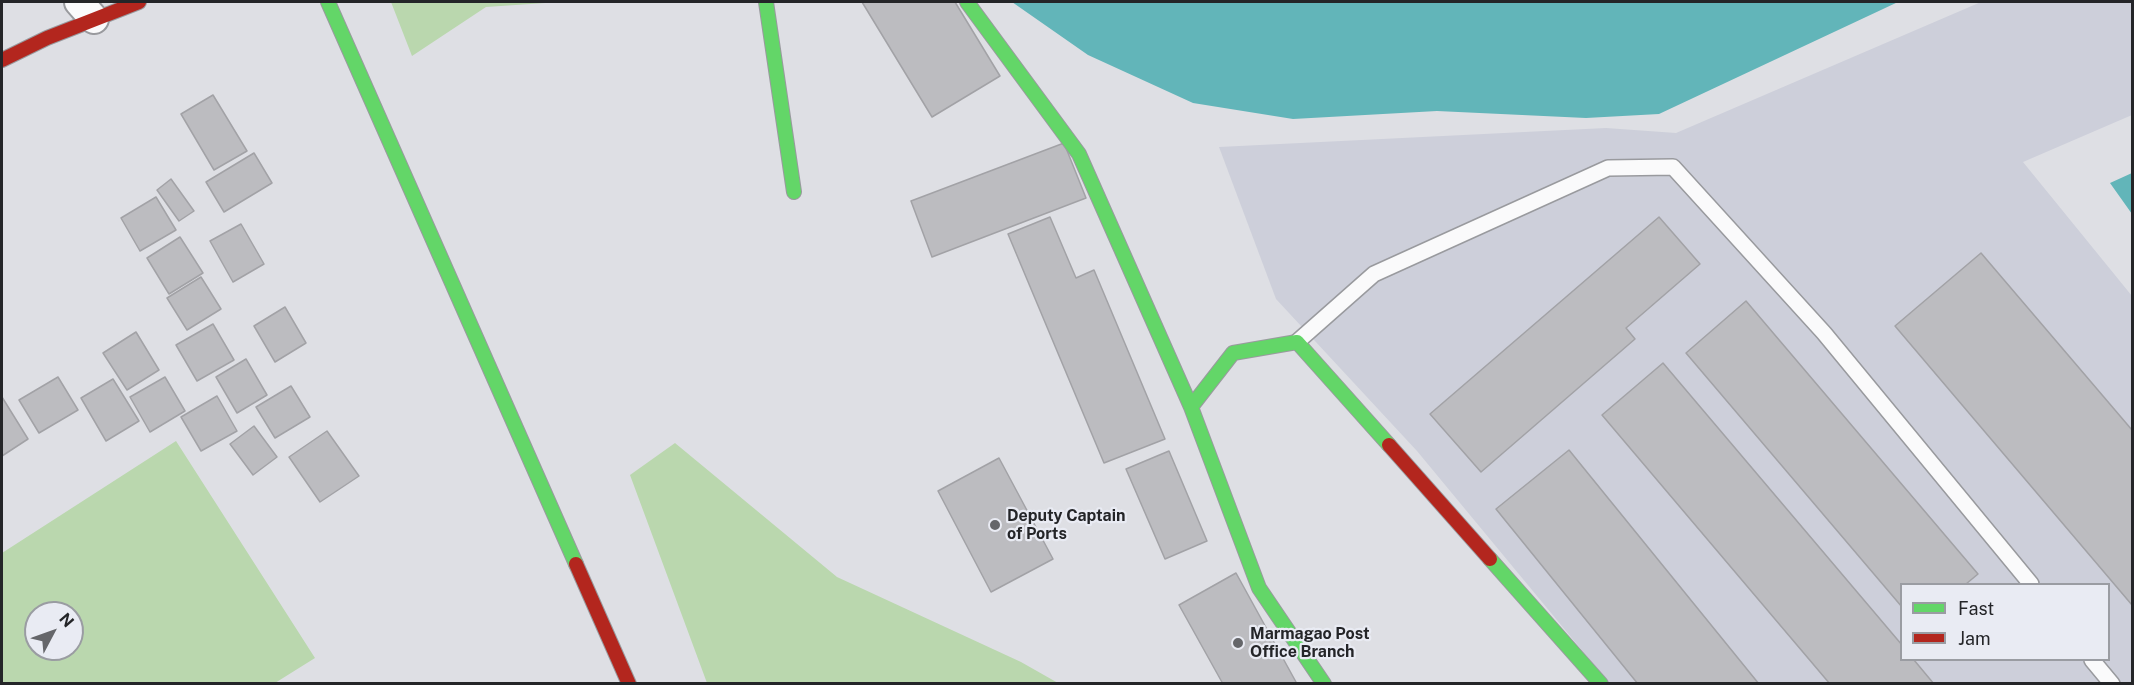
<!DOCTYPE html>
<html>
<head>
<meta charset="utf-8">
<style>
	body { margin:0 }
	#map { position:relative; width:2134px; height:685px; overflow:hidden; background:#dedfe4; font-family:"Public Sans",sans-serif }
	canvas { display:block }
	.frame { position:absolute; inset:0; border:3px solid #242528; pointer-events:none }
	.legend { position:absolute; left:1900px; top:583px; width:210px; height:78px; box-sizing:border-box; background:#e9ebf3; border:2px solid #9a9ca2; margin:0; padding:8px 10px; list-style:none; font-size:18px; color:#242528 }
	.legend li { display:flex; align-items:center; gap:12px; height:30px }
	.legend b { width:30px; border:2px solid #9a9ca2 }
	.north { position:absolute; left:24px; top:601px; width:60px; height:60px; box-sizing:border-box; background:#e9ebf3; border:2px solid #9a9ca2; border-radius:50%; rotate:49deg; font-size:16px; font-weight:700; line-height:24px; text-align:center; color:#242528 }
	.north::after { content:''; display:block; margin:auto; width:21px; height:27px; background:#65666a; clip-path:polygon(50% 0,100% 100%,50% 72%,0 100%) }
</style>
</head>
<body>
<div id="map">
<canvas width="2134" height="685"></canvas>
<div class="frame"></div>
<ul class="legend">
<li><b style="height:8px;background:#63d668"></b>Fast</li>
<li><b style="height:8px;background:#b3261e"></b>Jam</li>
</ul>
<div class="north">N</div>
</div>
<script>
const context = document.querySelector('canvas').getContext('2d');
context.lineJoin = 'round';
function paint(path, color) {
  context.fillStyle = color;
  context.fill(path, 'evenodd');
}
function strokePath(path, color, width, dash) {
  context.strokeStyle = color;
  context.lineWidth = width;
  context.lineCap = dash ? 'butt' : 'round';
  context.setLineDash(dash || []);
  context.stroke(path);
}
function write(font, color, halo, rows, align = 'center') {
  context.font = font + ' "Public Sans",sans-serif';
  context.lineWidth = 4.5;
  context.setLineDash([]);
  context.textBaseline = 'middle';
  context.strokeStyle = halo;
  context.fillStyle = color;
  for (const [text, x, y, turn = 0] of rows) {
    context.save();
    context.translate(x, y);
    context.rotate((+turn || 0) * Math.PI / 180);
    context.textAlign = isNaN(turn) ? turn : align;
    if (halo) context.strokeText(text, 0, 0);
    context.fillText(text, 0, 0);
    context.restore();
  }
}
paint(new Path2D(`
	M1981 2H2132V115L2023 162 2132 296V683H1609L1417 451 1276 299 1219 147 1606 128 1676 133ZM1902 584H2108V660H1902Z`), '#cdcfda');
paint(new Path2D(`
	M391 2H560L486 7 412 56Z
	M176 441 315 658 275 683H2V553ZM36 613H72V649H36Z
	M675 443 837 577 1021 662 1058 683H707L630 475Z`), '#bad7ae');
paint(new Path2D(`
	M1012 2H1898L1659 114 1586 118 1437 111 1293 119 1193 103 1088 55Z
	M2132 173V214L2110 183Z`), '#62b5b9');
const building = new Path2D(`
	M862 2H955L1000 76 932 117Z
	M213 95 247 151 214 170 181 114Z
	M1064 143 1086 198 932 257 911 201Z
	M254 153 272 183 224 212 206 182Z
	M171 179 194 211 179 221 157 190Z
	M156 197 176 230 140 251 121 218Z
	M1050 217 1076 278 1094 270 1165 439 1104 463 1008 234Z
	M1659 217 1700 264 1626 328 1635 339 1481 472 1430 414Z
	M241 224 264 264 233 282 210 241Z
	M180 237 203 273 169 294 147 258Z
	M1981 253 2132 430V605L1895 326Z
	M201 277 221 309 187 330 167 298Z
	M1746 301 1978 574 1966 584H1902V607L1686 353Z
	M285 307 306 343 275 362 254 326Z
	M213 324 234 360 197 381 176 345Z
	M136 332 159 370 127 390 103 353Z
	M246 359 267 395 237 413 216 377Z
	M1663 363 1902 645V660H1914L1934 684H1830L1602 415Z
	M58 377 78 410 39 433 19 400Z
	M165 377 185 411 150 432 130 397Z
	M113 379 139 421 106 441 81 398Z
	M291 386 310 417 275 438 256 407Z
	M217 396 237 431 201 451 181 417Z
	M2 397 28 439 2 456Z
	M254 426 277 457 253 475 230 444Z
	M327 431 359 476 320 502 289 457Z
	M1569 450 1759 684H1638L1496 509Z
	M1169 451 1207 541 1165 559 1126 469Z
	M999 458 1053 559 991 592 938 491Z
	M1236 573 1296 682 1294 684H1223L1179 605Z`);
paint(building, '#bcbcc0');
strokePath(building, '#a2a2a6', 1.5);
const lane = new Path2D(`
	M1297 342 1374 274 1608 168 1673 167 1824 333 2031 584
	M2092 660 2112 684`);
const street = new Path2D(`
	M79 2 94 19`);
const fast = new Path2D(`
	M328 2 576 564
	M766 2 794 192
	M967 2 1079 154 1191 407
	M1490 559 1601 684
	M1324 684 1259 588 1191 407 1233 353 1297 342 1389 445`);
const jam = new Path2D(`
	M2 60 47 38 139 2
	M1389 445 1490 559
	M576 564 629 684`);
strokePath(lane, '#999a9e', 18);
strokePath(street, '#999a9e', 32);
strokePath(fast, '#999a9e', 16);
strokePath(jam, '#999a9e', 16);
strokePath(lane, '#fafafb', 15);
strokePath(street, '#fafafb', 28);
strokePath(fast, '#63d668', 14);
strokePath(jam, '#b3261e', 14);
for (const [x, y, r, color] of [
	[995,525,6,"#65666a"],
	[1238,643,6,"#65666a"]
]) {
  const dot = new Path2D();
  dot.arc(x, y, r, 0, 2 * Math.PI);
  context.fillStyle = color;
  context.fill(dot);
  strokePath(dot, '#e9ebf3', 2);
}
write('bold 16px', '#242528', '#e9ebf3', [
	["Deputy Captain",1007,516],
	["of Ports",1007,534],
	["Marmagao Post",1250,634],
	["Office Branch",1250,652]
], 'left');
</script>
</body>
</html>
